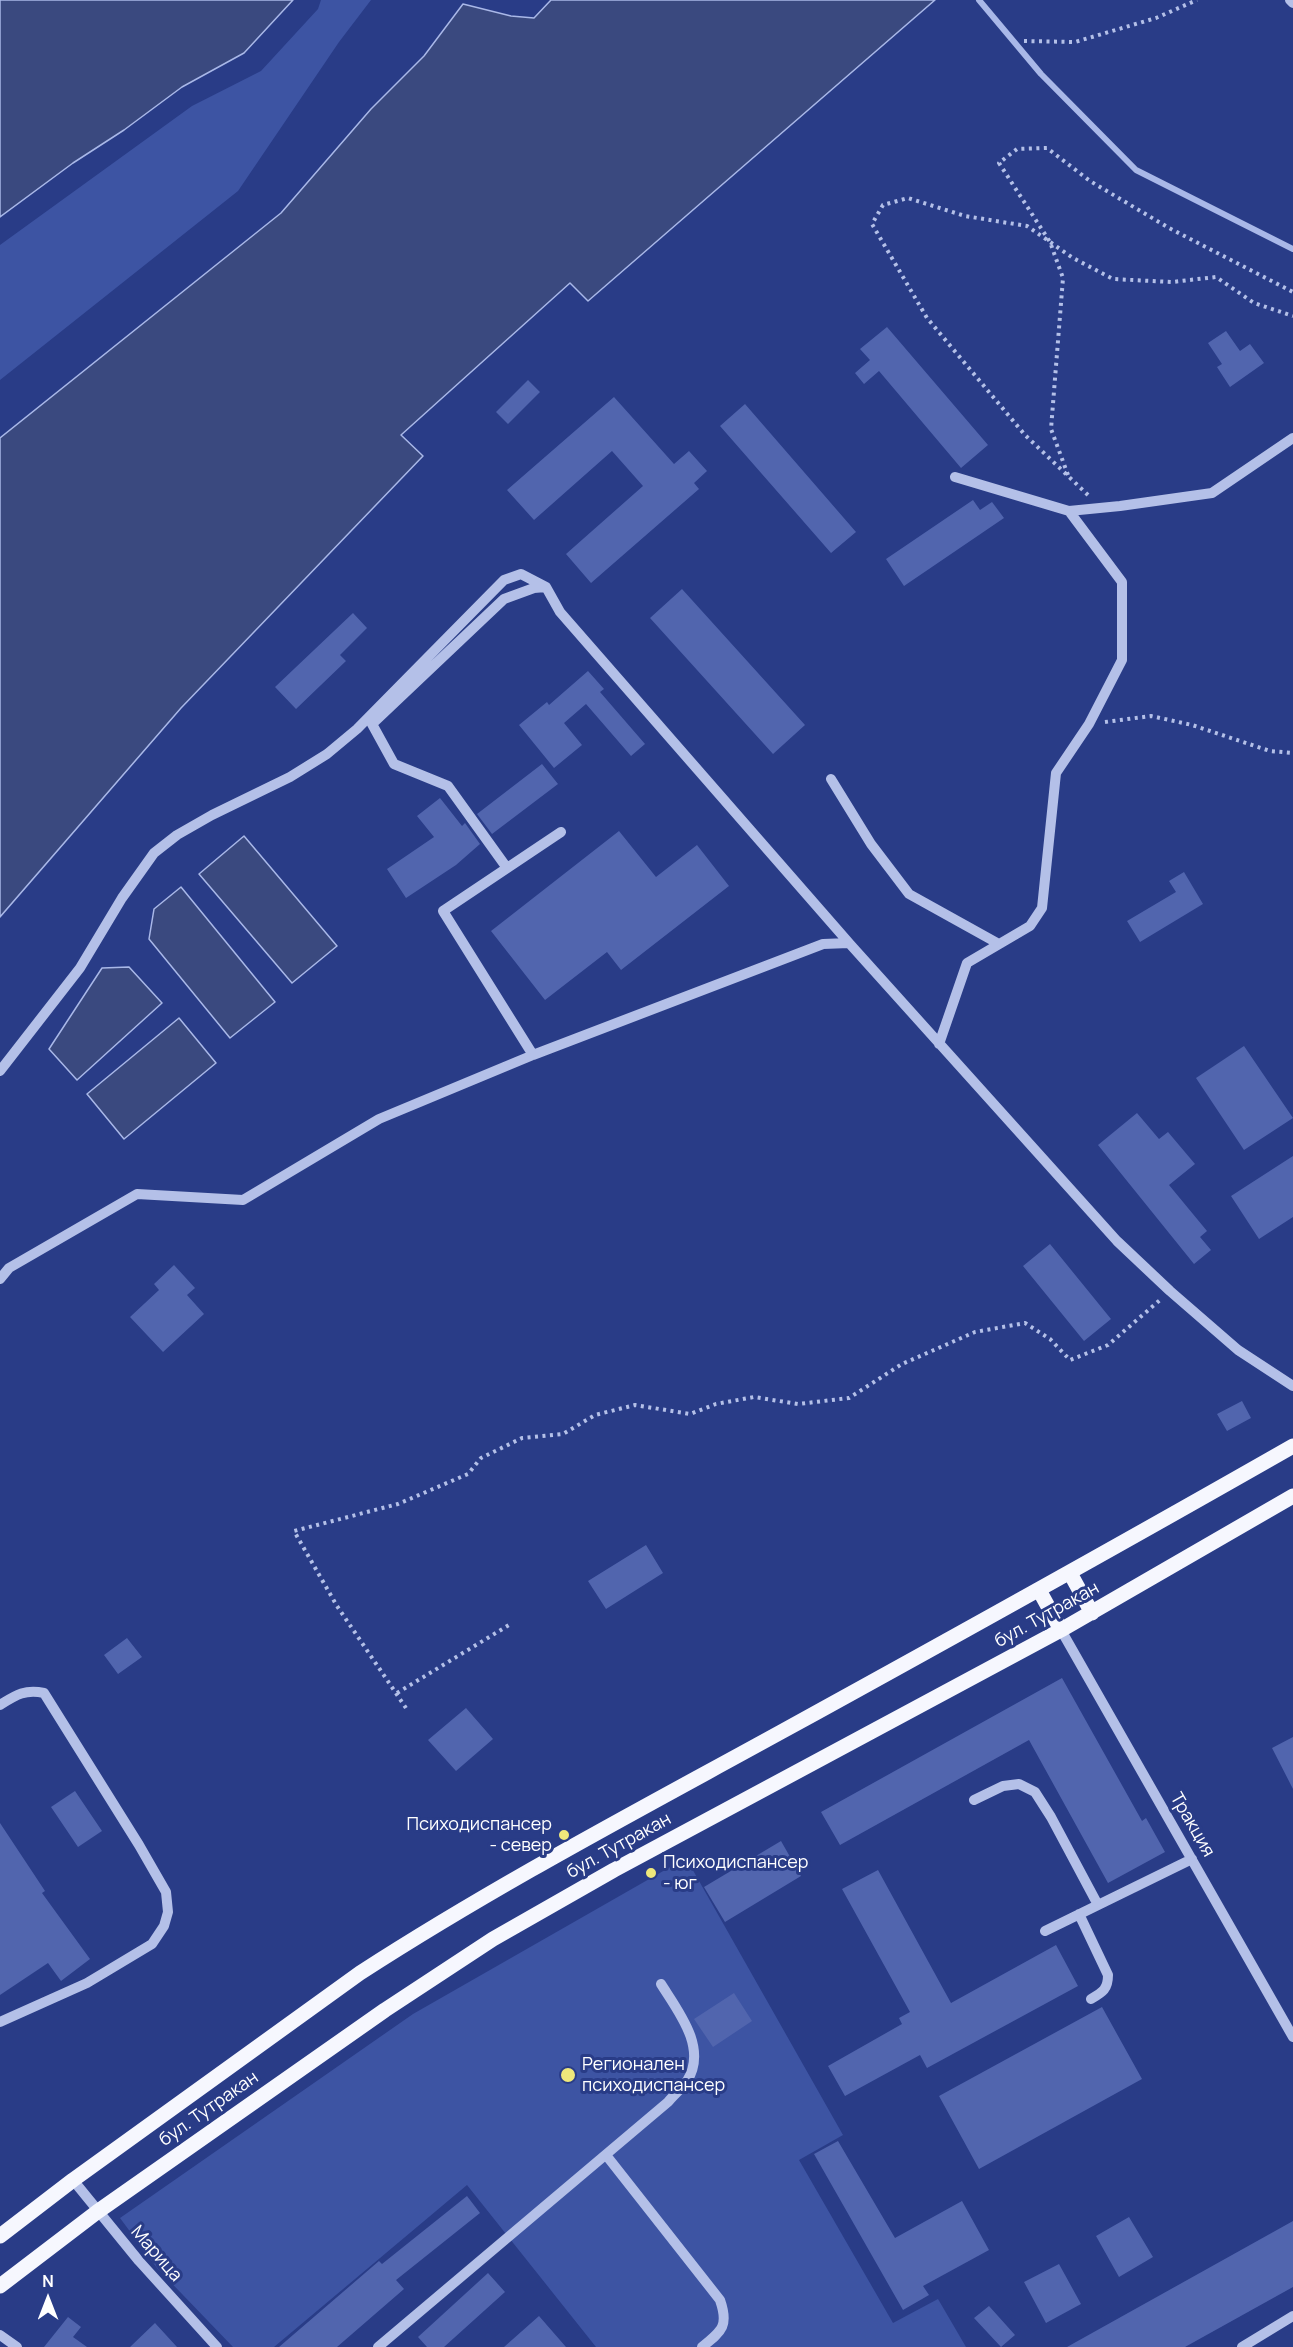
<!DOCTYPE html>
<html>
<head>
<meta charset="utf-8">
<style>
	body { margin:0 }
	#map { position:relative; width:1293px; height:2347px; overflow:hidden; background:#293c87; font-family:Manrope,sans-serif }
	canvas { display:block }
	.north { position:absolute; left:18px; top:2269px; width:60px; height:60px; -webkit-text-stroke:4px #293c87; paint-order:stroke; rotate:0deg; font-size:16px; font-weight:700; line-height:24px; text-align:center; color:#fff }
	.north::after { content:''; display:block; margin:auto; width:21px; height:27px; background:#fff; clip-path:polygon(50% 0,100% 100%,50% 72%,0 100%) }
</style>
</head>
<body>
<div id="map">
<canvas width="1293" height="2347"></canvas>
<div class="north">N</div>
</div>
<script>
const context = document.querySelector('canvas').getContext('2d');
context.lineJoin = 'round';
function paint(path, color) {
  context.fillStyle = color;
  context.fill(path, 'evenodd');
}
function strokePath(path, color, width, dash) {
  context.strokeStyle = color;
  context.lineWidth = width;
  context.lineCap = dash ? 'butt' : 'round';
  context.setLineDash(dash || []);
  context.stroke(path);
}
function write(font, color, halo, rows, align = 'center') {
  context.font = font + ' Manrope,sans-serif';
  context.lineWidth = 6;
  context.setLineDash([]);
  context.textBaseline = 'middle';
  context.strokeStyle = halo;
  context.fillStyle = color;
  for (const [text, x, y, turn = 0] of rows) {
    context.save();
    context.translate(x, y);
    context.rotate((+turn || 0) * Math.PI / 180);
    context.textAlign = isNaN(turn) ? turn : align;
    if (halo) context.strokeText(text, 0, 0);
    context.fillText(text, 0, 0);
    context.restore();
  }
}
paint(new Path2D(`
	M321 0H371L339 42 238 191 0 380V245L192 106 261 71 318 9Z
	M686 1858 843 2135 799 2160 893 2323 938 2299 966 2347H596L467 2185 274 2347H233L157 2268 120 2218 413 2014Z`), '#3d54a3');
const water = new Path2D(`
	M0 0H293L244 53 182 87 124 130 73 163 0 217Z
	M551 0H935L588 301 570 283 401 435 423 456 181 708 0 917V438L281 213 371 109 424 56 463 4 511 16 534 18Z
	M244 836 337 946 292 983 199 874Z
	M181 887 275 1002 230 1038 149 939 154 909Z
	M129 967 162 1003 77 1080 49 1049 102 968Z
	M179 1018 216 1063 124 1139 87 1094Z`);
paint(water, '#3a497f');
strokePath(water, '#a9b8e8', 1.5);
strokePath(new Path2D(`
	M979 0 1041 74 1136 170 1293 249`), '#a9b8e8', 6);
paint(new Path2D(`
	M887 327 988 445 961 468 879 371 864 384 855 373 870 360 860 349Z
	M1226 331 1240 351 1250 344 1264 363 1230 387 1217 367 1222 364 1208 343Z
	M528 380 540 392 508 424 496 412Z
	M614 397 674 464 689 451 707 471 694 483 699 489 591 583 566 554 643 486 612 451 534 520 507 490Z
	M745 404 856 532 831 553 720 426Z
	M973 500 980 510 992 502 1004 518 904 586 886 559Z
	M682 589 805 725 773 754 650 618Z
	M353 613 367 628 340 655 346 661 296 709 275 687Z
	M588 671 604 689 600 692 645 744 631 756 586 704 564 723 582 745 554 768 519 725 547 702 549 705Z
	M542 764 558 784 492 834 477 814Z
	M440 798 462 826 465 823 480 844 456 865 406 898 387 869 434 837 417 816Z
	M619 831 656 877 697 845 729 886 621 970 607 952 545 1000 491 931Z
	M1184 872 1203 904 1140 942 1127 921 1176 892 1169 881Z
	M1244 1046 1293 1118 1244 1150 1196 1078Z
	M1137 1113 1159 1139 1168 1132 1195 1164 1169 1185 1207 1231 1200 1237 1211 1250 1194 1264 1098 1145Z
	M1293 1156V1217L1259 1239 1231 1196Z
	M1050 1244 1111 1319 1084 1341 1023 1266Z
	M174 1265 195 1288 187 1295 204 1314 163 1352 130 1317 159 1290 154 1284Z
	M1242 1401 1251 1418 1227 1431 1217 1414Z
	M646 1545 663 1573 606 1609 588 1581Z
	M127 1638 142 1657 118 1674 104 1655Z
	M1062 1678 1142 1821 1146 1818 1165 1852 1108 1883 1029 1740 840 1845 821 1812Z
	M466 1708 493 1739 456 1771 428 1740Z
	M1293 1737V1789L1272 1748Z
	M75 1791 102 1831 78 1847 51 1807Z
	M0 1823 45 1891 42 1893 90 1959 61 1981 48 1963 0 1995Z
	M781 1841 801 1876 725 1922 704 1887Z
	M878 1870 951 2003 1056 1945 1078 1986 927 2068 920 2055 845 2096 828 2066 902 2024 899 2018 910 2012 842 1889Z
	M734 1993 752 2021 713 2047 694 2019Z
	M1102 2007 1142 2079 979 2169 939 2096Z
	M838 2141 895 2238 962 2201 989 2250 923 2286 929 2295 903 2310 814 2154Z
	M467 2196 480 2213 396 2280 404 2289 337 2347H279L379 2261 382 2264Z
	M1129 2217 1153 2257 1119 2277 1096 2236Z
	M1293 2221V2287L1185 2347H1067Z
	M1059 2264 1081 2304 1046 2323 1024 2282Z
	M488 2273 505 2292 444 2347H427L418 2337Z
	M989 2306 1015 2335 1001 2347 974 2318Z
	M539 2316 566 2347H504Z
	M68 2317 81 2327 73 2337 87 2347H44Z
	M155 2323 177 2347H130Z`), '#5165ae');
strokePath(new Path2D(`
	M1024 41 1075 42 1156 18 1197 0
	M1068 475 1051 429 1063 278 1050 242 999 163 1017 149 1047 148 1090 181 1169 228 1293 292
	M1088 495 1025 435 927 318 872 224 883 205 908 198 965 216 1027 226 1073 258 1113 279 1172 282 1216 277 1254 303 1293 316
	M1105 722 1151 716 1192 725 1270 751 1293 753
	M397 1693 509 1625
	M406 1708 337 1606 294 1531 398 1504 468 1474 481 1458 522 1438 563 1434 595 1415 635 1405 690 1414 716 1404 754 1397 798 1404 849 1398 902 1364 975 1332 1025 1323 1050 1339 1070 1360 1108 1345 1160 1300`), '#b4c0e8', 4, [3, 4.5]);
strokePath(new Path2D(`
	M1290 0 1293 3
	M955 477 1069 511 1120 506 1212 493 1293 438
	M831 779 871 844 909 894 999 944
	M507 868 448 786 394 764 372 724 504 599 534 588 546 587
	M939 1044 967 963 1030 926 1042 908 1056 773 1089 724 1122 660V582L1069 511
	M533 1055 443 911 561 832
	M0 1071 80 968 122 898 154 853 177 835 212 815 290 777 327 754 357 729 504 580 521 574 546 587 560 612 849 943
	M0 1279 9 1268 137 1194 243 1200 379 1119 533 1055 823 944 849 943 1117 1241 1170 1291 1238 1350 1293 1386
	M1061 1630 1293 2037
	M0 1705C16 1695 25 1689 44 1693L139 1845 166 1892 168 1912 164 1926 152 1944 87 1983 0 2022
	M974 1800 1003 1786 1019 1784 1035 1792 1051 1817 1098 1905
	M1079 1914 1108 1975C1108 1989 1103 1992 1091 1999
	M1045 1931 1192 1859
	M606 2155 720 2300C729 2326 722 2331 702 2347
	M73 2180 139 2261 217 2347
	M0 2335 17 2347
	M378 2347 668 2102C674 2095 682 2088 687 2081 708 2048 678 2011 661 1984
	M1242 2347 1293 2316`), '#b4c0e8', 10);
strokePath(new Path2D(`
	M1070 1573 1092 1613
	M1039 1590 1061 1630
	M0 2236 73 2180 360 1973C496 1885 639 1810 781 1732 952 1638 1123 1543 1293 1446
	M0 2286 97 2212 385 2010 493 1939 614 1870 1061 1630 1293 1496`), '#f6f7fe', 15);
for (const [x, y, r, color] of [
	[564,1835,6,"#efe87b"],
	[651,1873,6,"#efe87b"],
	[568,2075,8,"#efe87b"]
]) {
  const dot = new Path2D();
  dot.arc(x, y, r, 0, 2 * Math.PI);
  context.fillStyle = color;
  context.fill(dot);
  strokePath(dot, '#293c87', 2);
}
write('18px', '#fff', '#293c87', [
	["бул. Тутракан",1047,1615,-29],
	["Тракция",1192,1825,60],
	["бул. Тутракан",619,1846,-29],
	["бул. Тутракан",209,2109,-35],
	["Марица",156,2254,49]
]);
write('18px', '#fff', '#293c87', [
	["Психодиспансер",552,1825,"right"],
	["- север",552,1846,"right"],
	["Психодиспансер",663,1863],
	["- юг",663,1884],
	["Регионален",582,2065],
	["психодиспансер",582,2086]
], 'left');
</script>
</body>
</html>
